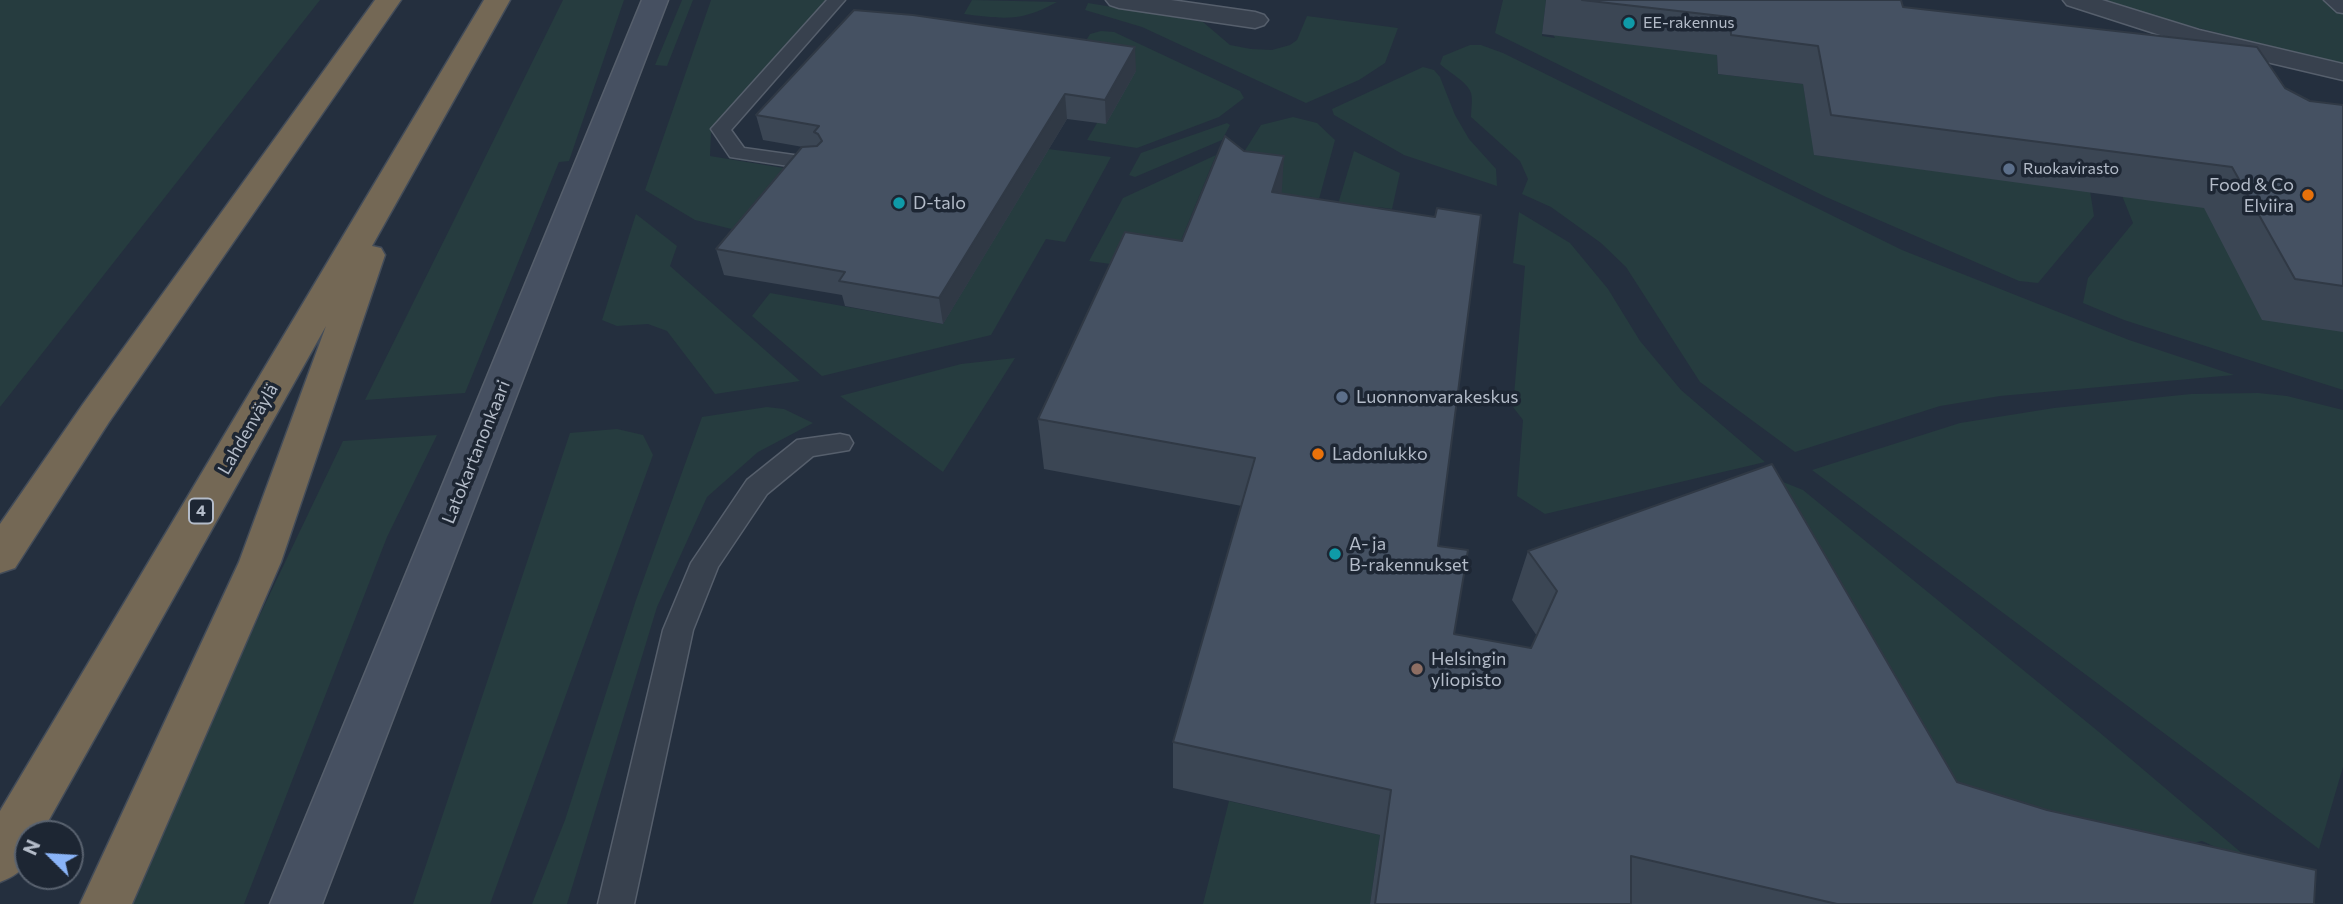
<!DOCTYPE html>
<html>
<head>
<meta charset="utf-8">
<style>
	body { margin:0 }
	#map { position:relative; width:2343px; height:904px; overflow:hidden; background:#242f3e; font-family:Commissioner,sans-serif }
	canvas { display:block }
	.north { position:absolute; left:14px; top:820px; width:70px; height:70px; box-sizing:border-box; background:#1d2633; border:2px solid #59626f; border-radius:50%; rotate:294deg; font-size:19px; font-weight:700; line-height:28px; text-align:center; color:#b4bcc9 }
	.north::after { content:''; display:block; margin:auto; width:24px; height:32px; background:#8ab4f8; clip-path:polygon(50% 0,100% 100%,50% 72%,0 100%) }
</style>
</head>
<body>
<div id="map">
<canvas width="2343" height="904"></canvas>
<div class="north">N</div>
</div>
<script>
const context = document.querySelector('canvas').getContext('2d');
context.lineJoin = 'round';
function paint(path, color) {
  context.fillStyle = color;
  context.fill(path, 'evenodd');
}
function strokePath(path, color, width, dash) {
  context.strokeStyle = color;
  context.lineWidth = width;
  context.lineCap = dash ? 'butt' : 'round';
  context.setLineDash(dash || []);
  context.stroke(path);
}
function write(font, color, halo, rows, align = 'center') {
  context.font = font + ' Commissioner,sans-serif';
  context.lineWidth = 7;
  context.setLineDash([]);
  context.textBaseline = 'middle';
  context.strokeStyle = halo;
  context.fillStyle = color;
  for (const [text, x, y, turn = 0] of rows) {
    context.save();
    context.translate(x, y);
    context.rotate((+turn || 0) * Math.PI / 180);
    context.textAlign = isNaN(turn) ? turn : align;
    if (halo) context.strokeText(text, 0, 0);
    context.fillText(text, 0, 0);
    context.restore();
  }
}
paint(new Path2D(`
	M0 0H320L0 407Z
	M563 0H624L569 161 559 162 465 393 365 400Z
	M682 0H693L667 66 655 65Z
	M711 0H830L711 133 710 156 808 172 756 235 695 220 645 190Z
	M972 0 1057 2C1021 22 1004 19 964 14Z
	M1503 0H1546L1542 36 1555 38 1553 34 1716 38 1718 74 1803 84 1815 155 2090 191 2094 216 2038 283 2019 281 1826 197 1495 33Z
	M2102 0H2343V64L2166 20Z
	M1088 3 1203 22 1230 45 1251 49 1272 50 1290 45 1297 40 1307 16 1398 28 1385 63 1359 80 1306 103 1142 27 1085 10Z
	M1101 31 1114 32 1240 91 1244 98 1219 117 1137 148 1087 140 1097 123 1073 62 1090 34Z
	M1470 45H1481L1503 53 1902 250 2129 340 2234 375 2000 396 1940 406 1795 452 1700 382 1626 267 1601 243 1551 207 1522 194 1528 179 1520 161 1471 117C1471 109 1473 100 1471 93 1468 82 1448 72 1440 64L1443 56Z
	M1423 67 1434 70 1440 77 1455 115 1469 139 1496 169 1497 186 1404 155 1334 115 1332 109Z
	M1293 117 1317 123 1335 140 1319 199 1232 187 1244 152 1261 125Z
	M1227 123 1230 125 1222 140 1135 177 1129 175 1141 153Z
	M1048 149 1111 157 1065 242 1046 239 991 335 822 376 752 316 770 293 943 324Z
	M1354 151 1400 173 1392 209 1378 207 1366 256 1314 284Z
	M1216 155 1162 287 1132 267 1089 261 1123 198Z
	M2187 175 2343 332V390L2124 320 2083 303 2088 278 2133 223 2121 193Z
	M1519 212 1570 243 1608 289 1640 341 1681 390 1765 462 1545 514 1517 496 1523 420 1513 407 1525 266 1513 263Z
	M636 214 677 246 670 266 800 381 715 394 667 331 648 324 617 326 602 320Z
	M1015 358 943 472 840 396 961 364Z
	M2258 393 2287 396 2343 410V767L2319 849 1812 470 1960 423 2054 408 2191 394Z
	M767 407 784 409 813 423 758 452 707 497 657 607 567 904H532L565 820 636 600 702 417Z
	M617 429 643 435 653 455 490 904H413L570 433Z
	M437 435 387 537 244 904H125L143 859 343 441Z
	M1783 482 1803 490 2099 732 2257 866 2202 841 2125 858 1983 818 1747 514Z
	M1229 801 1380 835 1370 904H1203Z`), '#263c3f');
const lane = new Path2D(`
	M827 0H845L731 130 744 148 815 158 822 160 825 164 822 168 815 170 730 157 711 129Z
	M2324 0H2343V13L2337 12Z
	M840 434 849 436 853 443 849 450 813 456 767 494 718 567 693 630 634 904H598L663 630 691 563 747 480 797 440Z`);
const street = new Path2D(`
	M1106 0H1171L1255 12 1264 15 1268 20 1264 25 1255 28 1119 8 1110 5Z
	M2063 0H2102L2199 30 2343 64V80L2182 42 2067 5Z`);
const secondary = new Path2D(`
	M642 0H668L322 904H270Z`);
const highway = new Path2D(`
	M375 0H401L109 422 15 568 0 573V524L83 404Z
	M484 0H510L372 246 381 248 385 255 281 562 132 904H80L239 562 326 326 41 834H28C28 862 28 871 0 882V811Z`);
strokePath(lane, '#565f6c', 3);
strokePath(street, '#565f6c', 3);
strokePath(secondary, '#565f6c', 3);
strokePath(highway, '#434c59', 3);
paint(lane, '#38414e');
paint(street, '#38414e');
paint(secondary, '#465061');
paint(highway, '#746855');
paint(new Path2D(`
	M1546 0H1901L1903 7 2285 88 2310 101 2343 105V332L2262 320 2204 208 1814 155 1803 84 1718 74 1717 55 1542 34Z
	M1136 71 1106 124 1067 119 943 324 845 306 842 295 724 275 716 249 803 147 763 140 756 115Z
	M1244 151 1282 194 1438 546 1454 634 1531 648 1537 636 1512 600 1528 551 1957 782 2314 904H1370L1380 835 1173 788V742L1242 506 1044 469 1038 419 1182 241Z`), '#3b4654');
paint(new Path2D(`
	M1135 47 1136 71 1106 124 1105 100Z
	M1065 94 1067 119 943 324 939 298Z
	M1284 156 1281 205 1272 192Z`), '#303945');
const building = new Path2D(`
	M1582 0H1901L1903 7 2257 47 2285 88 2310 101 2343 105V286L2295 279 2232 167 1831 115 1818 46 1731 35 1730 17Z
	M854 10 913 15 1135 47 1105 100 1065 94 939 298 839 281 845 272 716 249 802 147 817 146 822 141 818 134 814 132 819 126 756 115Z
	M1225 136 1244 151 1284 156 1272 192 1435 217 1437 208 1481 215 1438 546 1468 550 1454 634 1531 648 1557 591 1528 551 1772 464 1957 782 2047 810 2316 870 2314 904H1837L1631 856V904H1375L1391 790 1173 742 1255 458 1038 419 1125 232 1182 241Z`);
paint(building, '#455162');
strokePath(building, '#303945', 2);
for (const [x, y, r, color] of [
	[1629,23,7,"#0f9aa8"],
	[2009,169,7,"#5c6f8a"],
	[2308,195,7,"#e8710a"],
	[899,203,7,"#0f9aa8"],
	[1342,397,7,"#5c6f8a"],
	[1318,454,7,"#e8710a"],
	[1335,554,7,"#0f9aa8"],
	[1417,669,7,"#8d6e63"]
]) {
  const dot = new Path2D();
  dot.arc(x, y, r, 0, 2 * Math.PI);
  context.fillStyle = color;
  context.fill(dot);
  strokePath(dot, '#1d2633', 2.5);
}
write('16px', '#b4bcc9', '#1d2633', [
	["EE-rakennus",1643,23],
	["Ruokavirasto",2023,169]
], 'left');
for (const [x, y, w] of [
	[201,511,24]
]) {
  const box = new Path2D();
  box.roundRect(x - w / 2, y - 12.5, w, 25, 5);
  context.fillStyle = '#1d2633';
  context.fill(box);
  strokePath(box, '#b4bcc9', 2);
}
write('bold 16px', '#b4bcc9', null, [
	["4",201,511]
]);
write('18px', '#b4bcc9', '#1d2633', [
	["Food & Co",2294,185,"right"],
	["Elviira",2294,206,"right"],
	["D-talo",913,203],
	["Luonnonvarakeskus",1356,397],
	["Ladonlukko",1332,454],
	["A- ja",1349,544],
	["B-rakennukset",1349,565],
	["Helsingin",1431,659],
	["yliopisto",1431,680]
], 'left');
write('18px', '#b4bcc9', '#1d2633', [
	["Lahdenväylä",248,429,-60],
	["Latokartanonkaari",476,452,-68]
]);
</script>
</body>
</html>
